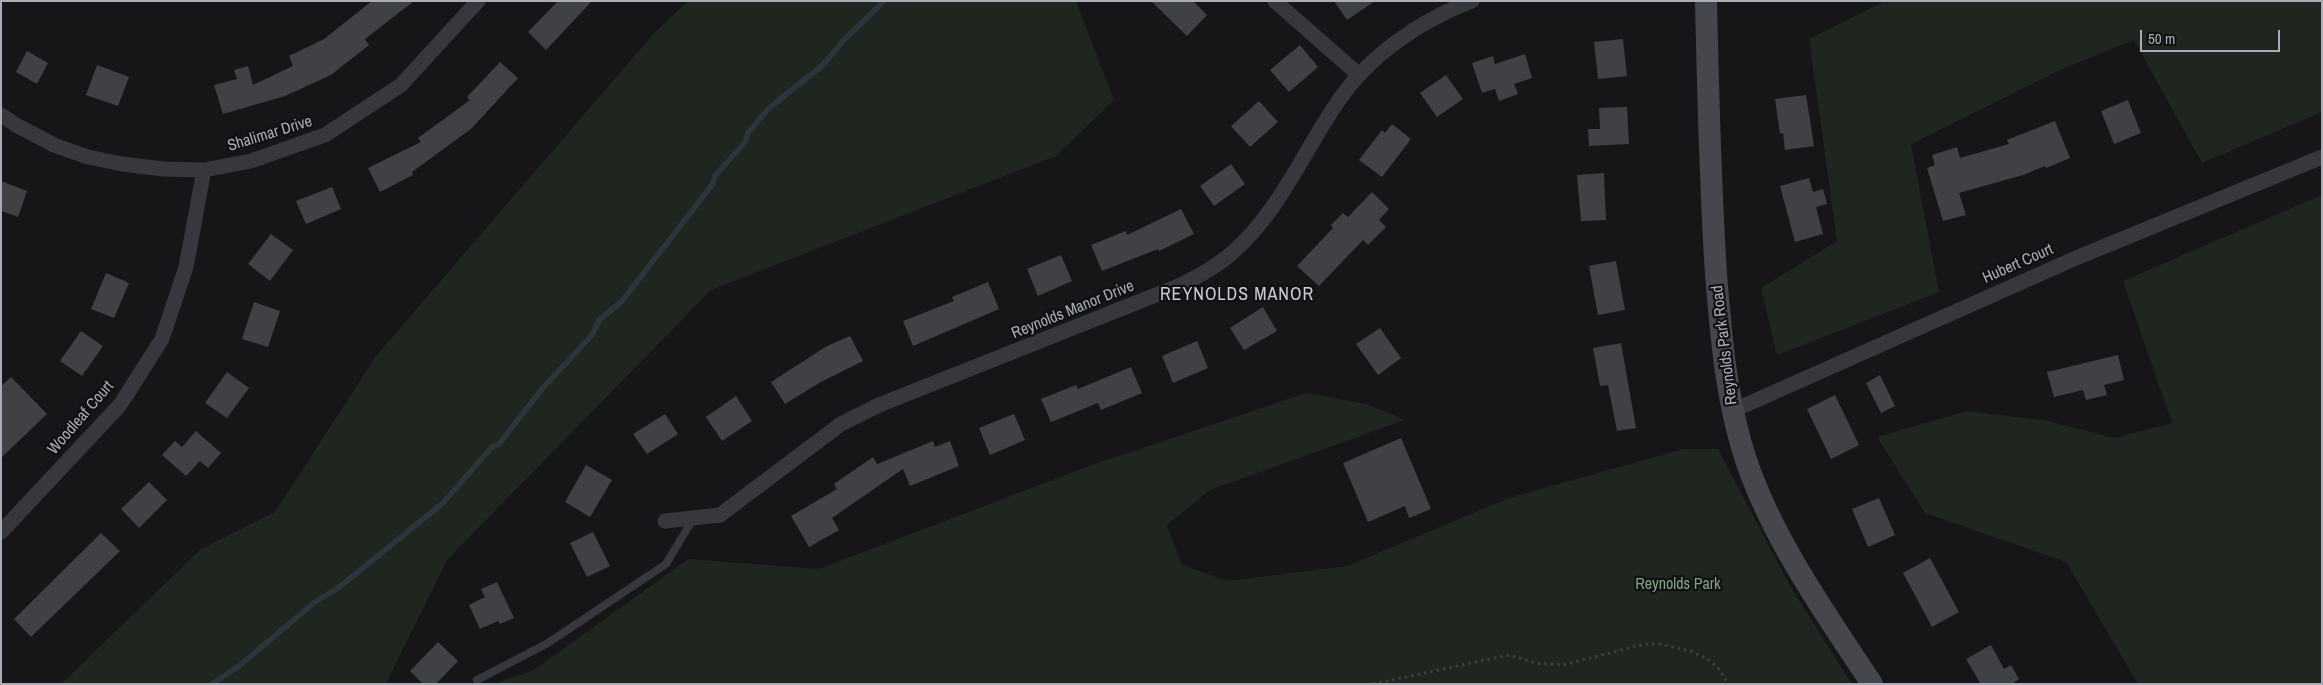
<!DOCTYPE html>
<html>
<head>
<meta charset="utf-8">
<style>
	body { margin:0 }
	#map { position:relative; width:2323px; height:685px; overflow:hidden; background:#161618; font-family:"Archivo Narrow",sans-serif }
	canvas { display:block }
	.frame { position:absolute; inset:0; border:2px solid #a8adb8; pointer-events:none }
	.scale { position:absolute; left:2140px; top:30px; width:140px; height:22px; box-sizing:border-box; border:2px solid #a8adb8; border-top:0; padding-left:6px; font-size:15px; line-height:18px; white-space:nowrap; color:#a8adb8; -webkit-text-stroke:4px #111113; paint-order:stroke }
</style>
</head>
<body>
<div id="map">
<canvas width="2323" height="685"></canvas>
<div class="frame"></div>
<div class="scale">50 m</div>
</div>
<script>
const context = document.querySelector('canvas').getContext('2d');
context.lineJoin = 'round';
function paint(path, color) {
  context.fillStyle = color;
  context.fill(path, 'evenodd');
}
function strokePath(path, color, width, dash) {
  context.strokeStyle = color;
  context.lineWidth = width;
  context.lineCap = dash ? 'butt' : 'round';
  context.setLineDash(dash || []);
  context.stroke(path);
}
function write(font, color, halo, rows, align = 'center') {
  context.font = font + ' "Archivo Narrow",sans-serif';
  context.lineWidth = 4.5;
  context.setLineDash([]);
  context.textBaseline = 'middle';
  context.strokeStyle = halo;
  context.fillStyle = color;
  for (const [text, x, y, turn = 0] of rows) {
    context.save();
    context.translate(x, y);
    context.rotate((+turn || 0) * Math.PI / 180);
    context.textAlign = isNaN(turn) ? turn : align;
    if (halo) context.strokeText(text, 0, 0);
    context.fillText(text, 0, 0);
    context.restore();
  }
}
paint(new Path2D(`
	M688 1H1076L1114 100 1056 156 711 290 447 560 386 684H61L201 549 275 512 376 356 655 32Z
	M1885 1H2322V112L2202 163 2134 40 2062 69 1911 144 1939 292 1777 355 1761 288 1837 241 1809 39Z
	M2322 195V684H2138L2066 562 1925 513 1877 437 1967 411 2048 421 2114 438 2172 423 2123 281Z
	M1306 393 1366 404 1405 420 1210 490 1167 525 1182 565 1228 581 1347 566 1509 498 1683 449H1718L1790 586 1852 684H494L534 670 688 559 819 569 1092 465Z`), '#1e261f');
strokePath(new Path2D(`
	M212 684 239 666 315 602 338 588 443 503 492 447 499 444 542 389 592 335 600 319 622 301 688 216 712 185 715 176 745 142 748 133 768 109 823 65 842 42 884 1`), '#2c353c', 5.5);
paint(new Path2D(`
	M372 1H414L365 39 369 45 331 75 285 96 223 114 214 85 237 79 234 70 248 66 253 85 293 66 289 56 324 39Z
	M558 1H592L546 50 528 32Z
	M1151 1H1193L1207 15 1187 36Z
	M1334 1H1375L1347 20Z
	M1623 39 1627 76 1598 79 1594 42Z
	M1300 45 1318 67 1289 92 1270 70Z
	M27 51 48 63 37 84 16 72Z
	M1525 54 1532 78 1514 84 1518 94 1499 101 1495 89 1482 93 1472 63 1493 56 1495 64Z
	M500 62 518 78 471 129 412 172 413 175 380 192 368 168 421 142 418 138 470 100 467 97Z
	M97 65 129 77 118 106 86 95Z
	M1446 75 1463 99 1437 117 1420 93Z
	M1806 95 1814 146 1785 150 1783 133 1780 134 1775 99Z
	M2128 100 2141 133 2114 144 2101 111Z
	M1259 101 1278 122 1250 147 1231 126Z
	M1627 107 1629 144 1589 146 1588 129H1600L1599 108Z
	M2055 121 2070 158 2046 168 2045 166 2023 175 1959 193 1966 215 1943 221 1927 168 1935 165 1932 155 1957 147 1960 158 2009 144 2007 140Z
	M1392 124 1411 139 1382 177 1359 160 1382 130 1385 133Z
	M1231 164 1245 184 1214 206 1200 186Z
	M1604 173 1606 220 1581 221 1577 175Z
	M1809 178 1813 192 1823 189 1827 204 1816 207 1823 234 1795 242 1780 186Z
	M1 181 27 191 18 217 1 211Z
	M332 187 341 209 306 224 296 201Z
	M1372 192 1389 209 1379 220 1386 227 1368 245 1363 240 1319 286 1297 266 1333 228 1331 225 1343 213 1348 217Z
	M1181 209 1194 234 1159 251 1158 249 1102 271 1091 245 1126 231 1127 235Z
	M271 234 293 250 270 281 248 264Z
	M1061 255 1072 281 1038 296 1027 269Z
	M1616 261 1625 310 1598 315 1589 266Z
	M106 273 129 283 114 318 91 309Z
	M988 282 999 309 913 346 903 321 954 301 952 297Z
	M254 302 280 311 268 347 242 339Z
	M1263 307 1277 331 1244 350 1230 328Z
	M1380 328 1401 358 1378 375 1356 344Z
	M81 331 103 346 82 376 60 361Z
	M850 336 863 361 819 383 785 404 771 382 827 346Z
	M1197 341 1208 368 1173 383 1162 356Z
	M1621 343 1636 428 1617 431 1608 385 1600 386 1593 348Z
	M2118 355 2124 380 2104 385 2107 395 2086 400 2083 390 2054 397 2047 372Z
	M1131 367 1142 393 1101 410 1098 403 1051 422 1041 399 1076 385 1078 389Z
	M227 372 249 388 227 418 205 403Z
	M1880 375 1895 406 1881 413 1866 383Z
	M11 377 47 414 1 458V386Z
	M1835 395 1859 445 1831 459 1807 409Z
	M736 396 752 421 722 441 706 417Z
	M665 414 678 434 647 454 633 434Z
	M1014 414 1025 440 990 455 979 428Z
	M196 431 221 453 208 468 200 461 186 476 162 455 175 441 182 447Z
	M1401 438 1431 509 1409 518 1405 506 1368 522 1343 463Z
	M933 441 935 447 950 441 959 466 910 486 903 469 832 518 839 530 809 547 791 516 837 489 834 484 873 457 877 464Z
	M586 465 612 480 590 517 565 502Z
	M149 482 167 500 139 528 121 509Z
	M1879 498 1895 535 1868 547 1852 509Z
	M593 532 610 566 587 577 570 543Z
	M101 533 120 551 31 637 14 619Z
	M1930 558 1959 612 1932 627 1903 573Z
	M497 582 514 618 500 624 498 621 480 629 469 605 485 597 481 589Z
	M438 642 458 661 436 684H423L410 671Z
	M1991 645 2004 669 2011 665 2019 679 2012 684H1977L1980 683 1966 659Z`), '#404145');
strokePath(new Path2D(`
	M1373 684 1509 655 1536 663 1563 665 1645 644H1660L1693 652 1708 659 1719 669 1728 684`), '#3d3f44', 3, [2.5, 4]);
strokePath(new Path2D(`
	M477 680 548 643 666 564 693 519`), '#37383d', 8);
strokePath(new Path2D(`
	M1275 1 1359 75
	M1 115 16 125 54 145 88 157 122 164 163 169 204 170 251 161 325 135 401 85 478 1
	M1732 411 2076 258 2322 157
	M665 521 720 515 841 424 879 405 1181 285C1199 276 1217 266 1232 253 1280 211 1303 152 1339 100 1370 55 1421 20 1472 1
	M1 532 120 405 162 339 186 267 204 170`), '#37383d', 15);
strokePath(new Path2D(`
	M1706 1C1708 92 1710 183 1716 274 1721 336 1726 400 1746 460 1773 540 1825 613 1872 684`), '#45474d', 22);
write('16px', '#a8adb8', '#111113', [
	["Shalimar Drive",270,134,-17],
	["Hubert Court",2018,264,-24],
	["Reynolds Manor Drive",1073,310,-22],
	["Reynolds Park Road",1725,345,-97],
	["Woodleaf Court",81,418,-49]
]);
write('16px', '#7fa381', '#111113', [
	["Reynolds Park",1678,585]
]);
context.letterSpacing = '1px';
write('18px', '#c9ccd4', '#111113', [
	["REYNOLDS MANOR",1237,295]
]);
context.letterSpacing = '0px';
</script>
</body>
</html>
